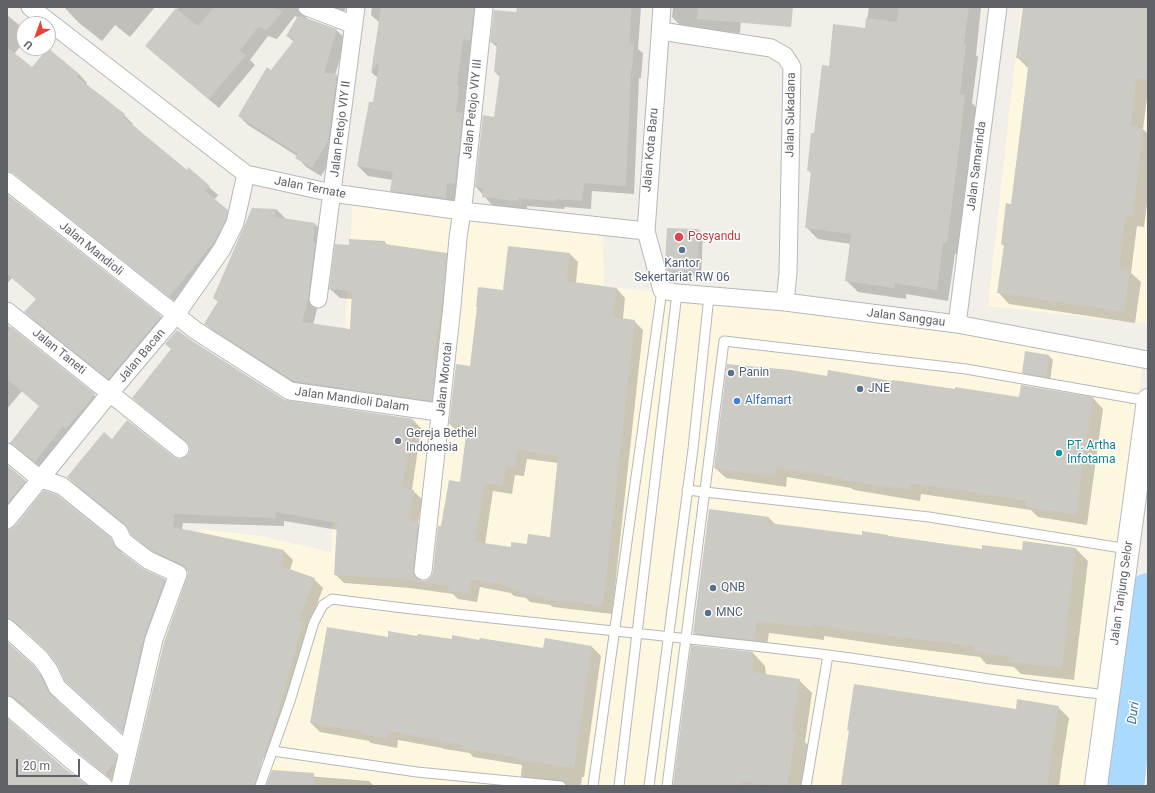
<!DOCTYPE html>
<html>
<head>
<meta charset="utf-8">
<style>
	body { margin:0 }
	#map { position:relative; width:1155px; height:793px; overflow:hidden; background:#f1efe8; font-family:Roboto,sans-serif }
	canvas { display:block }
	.frame { position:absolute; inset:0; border:8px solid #5f6368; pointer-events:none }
	.north { position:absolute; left:16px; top:16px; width:40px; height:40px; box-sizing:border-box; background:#fff; border:1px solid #bfc1c3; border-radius:50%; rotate:221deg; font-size:11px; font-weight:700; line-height:16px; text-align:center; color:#5f6368 }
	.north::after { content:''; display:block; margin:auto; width:14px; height:18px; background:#ea4335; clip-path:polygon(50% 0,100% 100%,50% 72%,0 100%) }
	.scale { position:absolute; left:16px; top:759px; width:64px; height:18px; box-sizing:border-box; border:2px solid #5f6368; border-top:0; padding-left:5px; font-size:12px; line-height:14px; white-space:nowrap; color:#5f6368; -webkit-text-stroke:3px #fff; paint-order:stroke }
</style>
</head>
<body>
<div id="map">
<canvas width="1155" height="793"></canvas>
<div class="frame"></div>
<div class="north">U</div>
<div class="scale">20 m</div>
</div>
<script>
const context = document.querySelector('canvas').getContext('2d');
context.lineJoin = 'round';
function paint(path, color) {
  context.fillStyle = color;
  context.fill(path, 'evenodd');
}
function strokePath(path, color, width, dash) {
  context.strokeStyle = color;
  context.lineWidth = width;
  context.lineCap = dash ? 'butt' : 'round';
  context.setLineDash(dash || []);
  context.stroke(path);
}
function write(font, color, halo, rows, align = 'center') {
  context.font = font + ' Roboto,sans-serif';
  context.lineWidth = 3;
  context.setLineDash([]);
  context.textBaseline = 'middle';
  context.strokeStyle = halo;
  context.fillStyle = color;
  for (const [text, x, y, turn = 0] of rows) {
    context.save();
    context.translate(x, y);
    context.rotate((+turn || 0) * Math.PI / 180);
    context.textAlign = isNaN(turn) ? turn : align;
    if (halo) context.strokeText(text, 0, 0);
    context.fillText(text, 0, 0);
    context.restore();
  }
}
paint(new Path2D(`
	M1021 7H1148V324L988 306Z
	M353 201 603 227 604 286 1144 350 1104 694 1090 786H107L124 727 131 694 201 529 260 536 331 552Z`), '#fef7e0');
paint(new Path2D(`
	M64 7H155L130 37 115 25 102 41 79 23Z
	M179 7H313L307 13 306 18 336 30 346 39 335 75 346 84 337 151 321 176 306 167 297 157V156L248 125 239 116 294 42 287 36 298 18 295 16 277 39 268 36 250 60 255 65 219 108 156 55 146 46Z
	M322 7H346L343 15Z
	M372 7H482L455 208 401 201 391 191 393 180 368 176 358 166 374 104 378 78 372 73 380 23 371 15Z
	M518 7H641L638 49 643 53 641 78H639L634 194 592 191 591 209 565 207 564 209 527 206V209L492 205 476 187 495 118 500 77 495 72 498 48 491 42 517 14Z
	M673 7H742L740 33 684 29 672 17Z
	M869 7H981L976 55 978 57 972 103 977 108 958 254H955L948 301 906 294V299L858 292 846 280 851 244 818 239 806 227 812 174 808 170 830 67 866 29Z
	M1024 7H1148V90L1143 129 1148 134V196L1144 227 1137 226 1131 273 1141 282 1135 323 1009 304 998 292 1005 247 1002 244 1012 205 1029 69 1018 58Z
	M7 15 24 29V42L14 54 32 68 48 49 79 74 87 83 86 85 124 115 133 124 131 126 187 171 209 187 218 195 214 200 236 219 178 304 24 182 15 173 7 159Z
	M7 195 160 316 168 325 117 387 34 321 26 312 37 299 12 278 7 284Z
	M253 209 277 210 286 219 315 224 324 233V252L317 309 313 325 351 330 352 299 340 298 330 289 350 246 385 242 388 246 446 254 455 263 440 410 304 390 215 333 206 324 218 302 214 298Z
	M699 230 703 234 701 276 672 275 668 270Z
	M570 254 578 262 576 283 617 289 625 298 623 319 634 321 643 330 612 614 553 607 550 605 530 602 526 598 514 596 511 593 480 587 477 602 458 599 453 594 410 588 344 583 335 574 338 530 284 521V526L183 523 182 530 284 551 293 560 290 570 314 579 323 588 308 629 311 632 278 750 274 760 263 758 255 786H131L188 578 189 572 163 560 141 543 132 534 128 527 77 486 68 477 112 440 179 460 189 456 191 450 190 445 142 406 133 398 285 401 412 419 421 428 412 490 422 499 418 523 427 532 421 580 422 582 428 581 432 578 434 573 442 527 461 483 467 434 459 433 450 424 471 368 504 291ZM527 459 558 463 550 538 528 545 511 548 485 544 493 491 512 494 515 475 524 476Z
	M7 325 94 395 103 403 44 470 20 451 12 443 40 407 22 391 7 409Z
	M1049 356 1053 360 1050 381 1027 377 1023 372Z
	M828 378 893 382 1020 398H1093L1103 409 1087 525 1038 517 1031 510 921 494 920 501 854 490 851 488 787 477 786 487 726 478 715 468Z
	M7 466 34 490 7 524Z
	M769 518 776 525 863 536V532L982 550 1023 551 1076 549 1088 561 1074 680 1021 674 1014 667 986 664 980 657 885 645 824 636V640L769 633 766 652 706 645 694 633Z
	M7 531 110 539 119 548 123 555 141 569 165 580 174 589 131 740 75 690 50 654 24 629 19 627H13L7 632Z
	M388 638 453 640 544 649 592 647 601 656 584 777H582L581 786 530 785 521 776 522 765 473 757 470 753 444 749 442 748 398 740 397 748 371 743 369 741 320 732 311 723Z
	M7 642 41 675 49 685 58 703 125 765 119 786 23 706 18 703 7 710Z
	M753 653 765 666 766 675 799 680 812 693 805 742 808 745 802 786H674Z
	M1058 707 1069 718 1062 763 1059 786H844L842 784 850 732 848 730 1016 710Z
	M295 775 369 781 373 785 382 786H267Z`), '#0003');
strokePath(new Path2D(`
	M1125 786 1148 592`), '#aadaff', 38);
paint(new Path2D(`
	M214 7H270L283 11 267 30 258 27 240 51 246 55 209 99 145 46 176 8 198 26Z
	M381 7 474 8 470 40 463 39 457 86H459L456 112 463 113 455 184 447 183 446 198 390 191 393 172 357 166 369 102H373L379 65 377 64 371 73Z
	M517 7H631L630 43 634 44 632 70H631L626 186 584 183 582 201 556 199V201L519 198 518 201 482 197 483 188 475 187 483 115 494 117 500 73 494 72 497 43 490 42 494 10 516 12Z
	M698 7H793L791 27 697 19Z
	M899 7H969L964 44H966L960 94 965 95 960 140 947 243H943L937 290 895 283 894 288 845 281 851 234 805 228 811 171H807L811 133H814L822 65 829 66 833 24 865 28 866 18 897 22Z
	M1023 7H1148V66L1146 80 1136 78 1131 126 1143 128 1133 216 1126 215 1119 268 1130 269 1124 312 997 293 1004 245 1001 244 1006 203 1011 204 1029 60 1016 58Z
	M298 16 337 29 324 73 337 74 328 141 312 168 295 158 298 154 238 116 267 67 271 70 295 39 286 36Z
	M7 47 32 67 48 48 79 74 77 77 125 114 123 117 187 170 188 167 210 186 205 191 228 210 226 220 214 242 169 297 13 173 7 171Z
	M7 194 160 315 159 317 160 318 108 379 24 312 36 299 7 274Z
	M252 208 277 209 275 217 315 223 313 242H315L308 300 302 322 350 329 352 291 329 289 335 244 349 245V239L385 241V244L447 253 444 288 433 361 436 362 432 401 294 381 204 324 218 301 213 298Z
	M667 228 699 229 697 272 667 271 665 264Z
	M508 246 570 253 567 281 617 288 613 317 635 320 603 606 543 599V597L520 594 521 590 504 587V585L471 579 469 594 448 591 449 586 400 579 334 575 337 523 276 512 275 518 174 514 173 527 284 550 281 566 315 578 299 621 303 622 283 695 269 741 254 786H130L164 642 187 577 188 572 186 568 183 565 153 551 131 535 125 524 67 477 104 432 112 439 127 420 174 457 179 459 183 458 188 455 190 450 189 446 186 441 132 398 171 349 165 344 177 330 194 342 285 400 413 419 402 488 414 490 409 520 418 522 413 570 414 575 417 579 422 581 427 580 431 577 433 572 438 526H441L449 480 460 482 467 427 449 424 456 364 470 366 477 307H476L478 287 503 290ZM518 450 558 456 550 537 528 534 527 544 511 542V547L477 542 475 541 485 483 503 486 506 467 515 468Z
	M11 327 95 394 66 429 63 426 35 462 10 443 39 406 7 379V332Z
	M1025 351 1049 355 1046 377 1022 373Z
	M727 364 791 370 827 376 828 370 892 381 893 380 955 389V387L1019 397 1021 385 1093 397 1076 515 1026 507 1027 501 911 483 910 490 842 480V478L777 467 775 477 714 468Z
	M7 465 26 481 7 504Z
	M44 490 57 495 111 538 117 549 142 568 165 579 144 637 122 733 65 681 57 664 47 651 14 621 7 618V530L11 529 15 526Z
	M709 509 769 517V523L862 535V531L888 535V536L982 549V545L1022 550 1023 541 1076 548 1062 668 1008 662 1009 656 973 652 974 646 872 634 812 625V628L757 621 755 640 693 633Z
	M327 627 388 637V631L417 636 418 634 452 639V635L479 640 480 638 543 648 545 638 592 646 574 768 519 760V758L462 748 463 745 433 740V739L389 731 388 739 361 734V732L310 723Z
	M7 642 33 665 40 675 50 694 117 755 115 762 105 774 77 752 14 697 7 695Z
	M691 645 753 652 752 659H754L752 672 800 679 792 731 796 732 787 786H769L740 781 739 786H673Z
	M854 684 1016 709 1017 699 1059 706 1051 752 1048 786H851L841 785 849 730H847Z
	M7 718 64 768 88 786H7Z
	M272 770 314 773V786H266Z`), '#cccac5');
const lane = new Path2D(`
	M687 490 929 517 1128 549
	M273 751 417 772 561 786
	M260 786 290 701 314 622 323 605 332 599C497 621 663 634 828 655 922 667 1015 685 1108 695
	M593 786 662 290
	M619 786 677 293
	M649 786 693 449 709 296
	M667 786 724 341 966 369 1148 401
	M806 786 828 655`);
const street = new Path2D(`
	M30 7 246 174 332 193 462 211 646 231
	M307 7 354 25
	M662 7 646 231 662 290 677 293 785 302 957 324 1148 360
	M661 31 771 48 785 56 792 67 788 273 785 302
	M7 181 195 330 290 391 431 411
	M318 299 356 7
	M7 311 180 449
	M957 324 998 7
	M7 452 40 479 51 482 62 486 119 532 123 541 148 560 178 574 154 639 120 786
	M7 520 110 393 175 316 222 249 235 223 246 174
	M423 571 452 306 458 238 464 197 484 7
	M7 628 40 658 49 670 57 687 128 752
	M7 705 71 760 104 786`);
const secondary = new Path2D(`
	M1096 786 1148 400`);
strokePath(lane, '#b5b8bc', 11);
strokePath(street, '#b5b8bc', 19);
strokePath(secondary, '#b6babf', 24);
strokePath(lane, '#fff', 9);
strokePath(street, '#fff', 17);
strokePath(secondary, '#fff', 22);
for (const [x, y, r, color] of [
	[679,237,5,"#e0444e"],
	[682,250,4,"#5c6f8a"],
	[731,373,4,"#5c6f8a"],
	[860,389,4,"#5c6f8a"],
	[737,401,4,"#3f7fe0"],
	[398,441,4,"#6b7280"],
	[1059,453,4,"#0f9aa8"],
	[713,588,4,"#5c6f8a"],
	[708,613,4,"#5c6f8a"]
]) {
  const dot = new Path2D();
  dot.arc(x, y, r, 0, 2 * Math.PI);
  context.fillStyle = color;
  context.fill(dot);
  strokePath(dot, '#fff', 1.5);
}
write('12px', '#5f6368', '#fff', [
	["Jalan Petojo VIY III",473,109,-84],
	["Jalan Sukadana",791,115,-89],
	["Jalan Petojo VIY II",341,129,-83],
	["Jalan Kota Baru",651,150,-85],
	["Jalan Samarinda",977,166,-83],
	["Jalan Ternate",310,188,11],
	["Jalan Mandioli",91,249,39],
	["Jalan Sanggau",906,318,7],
	["Jalan Taneti",59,352,39],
	["Jalan Bacan",142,356,-50],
	["Jalan Morotai",445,379,-84],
	["Jalan Mandioli Dalam",352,400,8],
	["Jalan Tanjung Selor",1122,593,-82]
]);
write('12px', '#be3a42', '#fff', [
	["Posyandu",688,237]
], 'left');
write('12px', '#4e5e75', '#fff', [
	["Kantor",682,264,"center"],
	["Sekertariat RW 06",682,278,"center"],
	["Panin",739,373],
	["JNE",868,389],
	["QNB",721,588],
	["MNC",716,613]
], 'left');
write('12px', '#366cbe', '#fff', [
	["Alfamart",745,401]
], 'left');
write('12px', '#5b616d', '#fff', [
	["Gereja Bethel",406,434],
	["Indonesia",406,448]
], 'left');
write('12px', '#0d838f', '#fff', [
	["PT. Artha",1067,446],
	["Infotama",1067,460]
], 'left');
write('italic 13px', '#4174aa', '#fff', [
	["Duri",1134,713,-83]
]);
</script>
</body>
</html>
